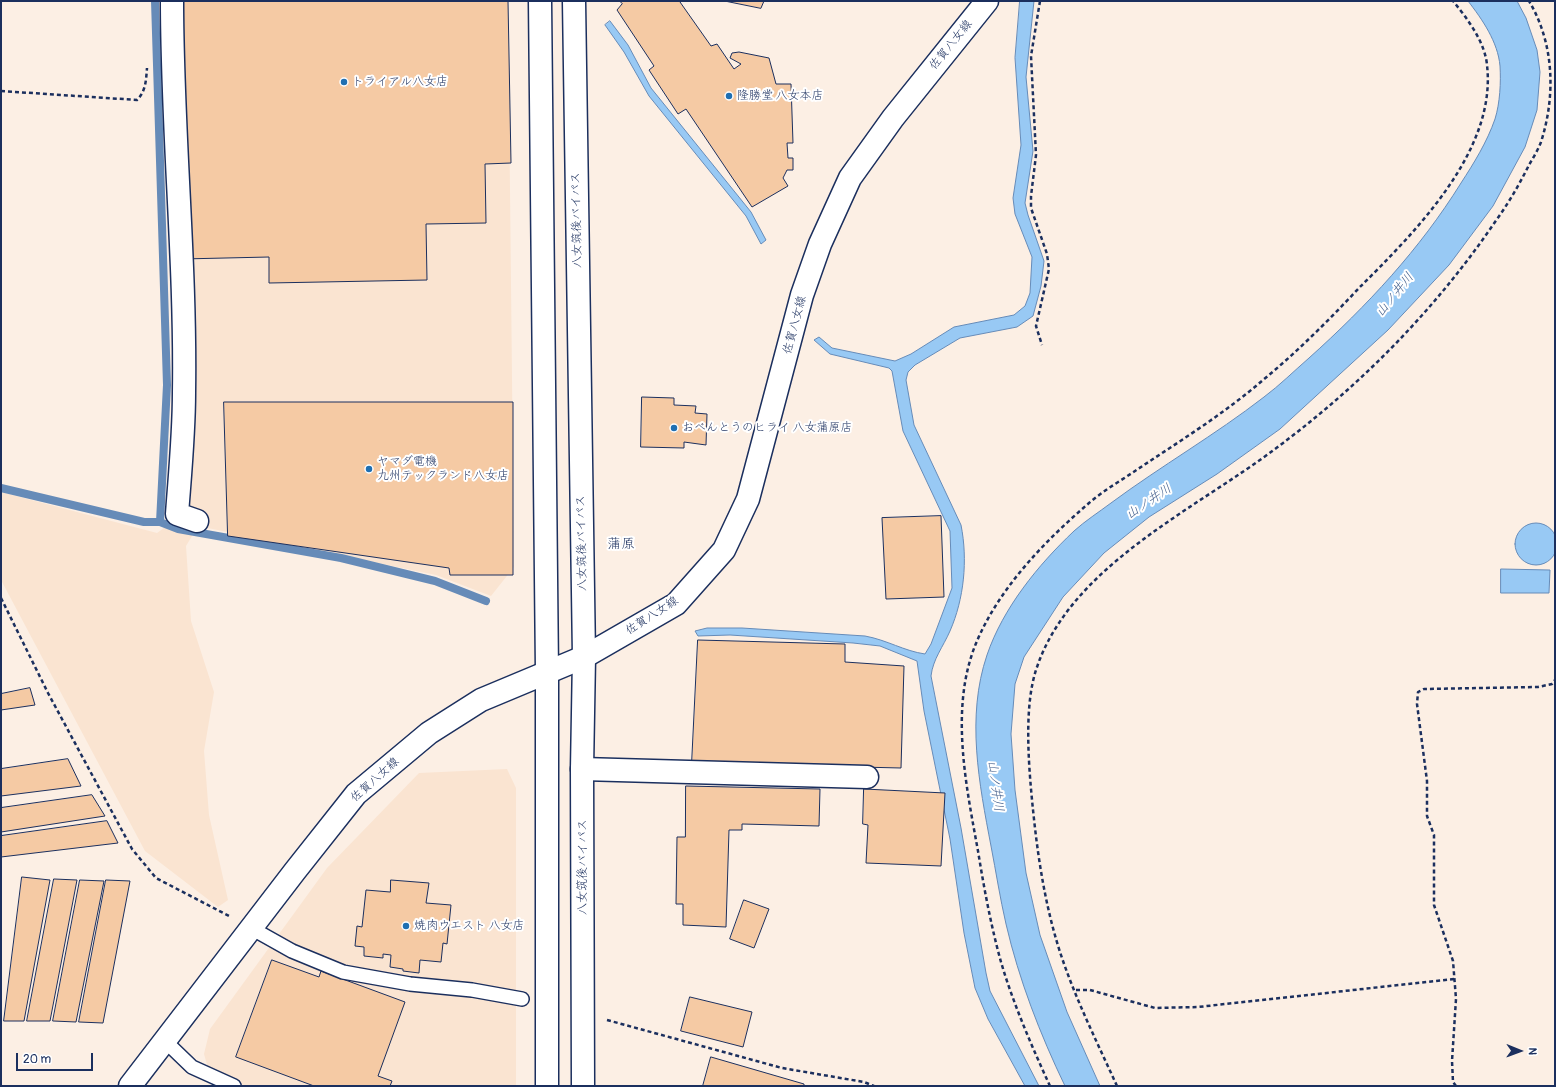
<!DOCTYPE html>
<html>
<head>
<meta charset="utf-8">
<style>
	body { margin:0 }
	#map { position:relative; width:1556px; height:1087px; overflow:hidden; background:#fcefe4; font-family:Pangolin,sans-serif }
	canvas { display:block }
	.frame { position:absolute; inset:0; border:2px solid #1b2f5e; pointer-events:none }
	.north { position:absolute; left:1500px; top:1031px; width:40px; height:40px; -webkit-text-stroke:3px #fff; paint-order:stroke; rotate:91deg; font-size:11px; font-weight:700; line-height:16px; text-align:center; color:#1b2f5e }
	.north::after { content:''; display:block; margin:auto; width:14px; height:18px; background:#1b2f5e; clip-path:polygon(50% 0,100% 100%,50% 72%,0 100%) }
	.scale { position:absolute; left:16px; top:1053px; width:77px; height:18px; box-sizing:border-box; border:2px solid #1b2f5e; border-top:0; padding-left:5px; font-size:12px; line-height:14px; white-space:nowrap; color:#1b2f5e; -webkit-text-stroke:3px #fff; paint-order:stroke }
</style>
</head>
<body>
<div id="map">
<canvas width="1556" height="1087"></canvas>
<div class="frame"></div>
<div class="north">N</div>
<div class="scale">20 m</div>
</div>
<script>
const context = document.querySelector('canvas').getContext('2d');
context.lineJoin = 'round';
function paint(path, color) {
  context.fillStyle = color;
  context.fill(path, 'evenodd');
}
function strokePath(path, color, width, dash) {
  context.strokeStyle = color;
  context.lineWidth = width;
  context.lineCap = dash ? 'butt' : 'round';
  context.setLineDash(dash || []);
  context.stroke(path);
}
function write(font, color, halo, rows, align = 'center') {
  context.font = font + ' Pangolin,"Klee One",sans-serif';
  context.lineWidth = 4;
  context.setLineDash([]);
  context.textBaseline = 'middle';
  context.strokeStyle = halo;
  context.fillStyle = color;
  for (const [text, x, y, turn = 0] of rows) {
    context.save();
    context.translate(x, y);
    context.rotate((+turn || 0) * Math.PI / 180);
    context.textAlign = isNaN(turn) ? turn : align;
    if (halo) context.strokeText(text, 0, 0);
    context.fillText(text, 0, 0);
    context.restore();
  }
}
paint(new Path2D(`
	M508 1 514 567 491 596 436 575 198 526 186 546 191 621 214 692 204 751 209 815 228 900 218 907 145 851 1 580V492L157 533 187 511 182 128Z
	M507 769 516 788V1086H213L204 1054 210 1029 327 868 419 773Z`), '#fae4d1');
const water = new Path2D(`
	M1020 1H1034L1026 77 1033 151 1025 203 1028 215 1044 261 1041 286 1033 316 1017 327 960 338 915 365 908 372 906 380 914 425 961 525C968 560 964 599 950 631 943 647 933 659 931 676L961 828 986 973 990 991 1039 1086H1025L988 1019 975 988 964 933 950 839 924 711 917 661 880 646 853 643 730 635 698 636 695 631 707 628H742L865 636C887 640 904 651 925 654L931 644 952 588 950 531 903 431 892 371 889 368 830 354 814 340 819 337 832 348 895 361 911 354 954 327 1014 315 1025 306 1030 293 1032 257 1015 214 1013 198 1021 145 1015 58Z
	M1468 1H1517L1526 18 1537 50 1540 72 1537 110 1525 147 1493 206 1449 265 1388 330 1280 429 1217 474 1149 517 1104 553 1063 597 1024 657 1015 684 1011 734 1015 790 1026 873 1040 935 1067 1012 1100 1086H1065C1040 1034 1019 980 1006 924 1000 898 996 872 991 846 979 783 966 717 987 655 1003 608 1038 565 1074 531 1085 521 1099 512 1111 503 1161 466 1215 435 1264 397 1280 385 1294 371 1309 358 1367 306 1420 249 1461 183 1474 163 1487 142 1495 119 1500 103 1501 82 1500 66 1498 42 1482 19 1468 1Z
	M610 21 628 45 651 88 751 212 766 240 761 244 746 216 649 96 624 52 605 25Z
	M1515 544a21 21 0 1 1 42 0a21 21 0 1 1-42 0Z
	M1501 569 1550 570 1549 593H1501Z`);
paint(water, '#98c9f4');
strokePath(water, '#668bb8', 1);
strokePath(new Path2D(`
	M155 1 167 385 160 522
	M1 488 144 522H160L178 529 341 558 435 581 486 601`), '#668bb8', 8);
const building = new Path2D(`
	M177 1H508L511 163 485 164 486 223 426 224 427 280 269 283V257L182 259Z
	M620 1H682L680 2 711 46 717 44 734 69 741 64 730 58 732 53 739 52 769 58 776 84H791L793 143H787L788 158H793V170H787L783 178 788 186 752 207 686 109 678 114 649 70 654 66 617 10 622 4Z
	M725 1H764L761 8Z
	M642 397 674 398V405L696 406 695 413 707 414 706 445 684 442V448L641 447Z
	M224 402H513V575H450L449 568 228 536Z
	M941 516 944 597 886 599 882 518Z
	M698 640 845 644V662L904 666 901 768 692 763Z
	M30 688 35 705 1 710V694Z
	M68 759 81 786 1 796V769Z
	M686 786 820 789 819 826 742 824V830H729L726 927 683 925V904H676L677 837H685Z
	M864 789 945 793 941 866 866 863 868 825 863 824Z
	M92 795 105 816 1 832V808Z
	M107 821 118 843 1 857V836Z
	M22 877 50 880 24 1021H4Z
	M54 879 77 880 50 1021H27Z
	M80 880 104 881 76 1022 53 1021Z
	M106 880 130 881 103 1023 79 1022Z
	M391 880 429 883 426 903 451 905 447 944 443 943 441 962 420 960 419 973 403 971V969L390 967 391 955 383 954V958L364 956V947L355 946 357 926 362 927 366 890 390 892Z
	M744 900 769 909 754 948 730 939Z
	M272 960 319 977 321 971 405 1002 378 1076 392 1081 390 1086H314L236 1057Z
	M690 997 752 1012 743 1047 681 1031Z
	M711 1057 804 1084V1086H703Z`);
paint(building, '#f5caa4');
strokePath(building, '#1b2f5e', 1);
const lane = new Path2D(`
	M251 928 292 951 343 972 410 984 472 990 522 999
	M165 1041 192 1067 234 1086`);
const street = new Path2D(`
	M172 1C172 132 186 262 184 393 184 433 180 474 177 514L197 521
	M582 769 867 777`);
const primary = new Path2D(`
	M130 1086 295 871 356 794 429 733 481 700 584 657 676 604 724 550 748 499 802 295 820 244 850 178 893 118 987 1`);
const highway = new Path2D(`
	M540 1 547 672V1086
	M574 1 584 657 582 769 583 1086`);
strokePath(lane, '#1b2f5e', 16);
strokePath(street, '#1b2f5e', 25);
strokePath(primary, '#1b2f5e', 25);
strokePath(highway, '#1b2f5e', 25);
strokePath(new Path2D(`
	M1040 1 1031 56 1036 155 1031 196V208L1047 254 1049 269 1036 326 1042 345
	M1 91 137 100C146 91 146 80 147 68
	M1 598 48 693 132 849 156 878 229 916
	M1076 990H1090L1155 1008 1198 1007 1454 979
	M607 1020 782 1068 864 1082 874 1086
	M1050 1086C1032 1047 1013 1003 1001 962 991 926 984 888 978 851 966 785 949 706 977 641 1000 587 1045 541 1089 503 1104 490 1122 480 1138 469 1180 441 1225 413 1263 380 1297 352 1329 320 1359 288 1415 232 1497 151 1487 65 1485 42 1467 18 1453 1
	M1117 1086C1097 1042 1075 998 1060 952 1043 899 1036 844 1031 789 1028 754 1025 704 1036 670 1069 567 1194 510 1275 449 1360 386 1435 310 1495 222 1508 204 1519 185 1529 165 1533 158 1538 150 1541 142 1556 95 1554 43 1529 1
	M1456 1086 1453 1082 1452 1061 1456 999 1453 961 1434 905V835L1427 816V781L1417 704 1418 692 1424 689 1538 687 1552 684 1555 680`), '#1b2f5e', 2.5, [4, 3]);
strokePath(lane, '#fff', 13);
strokePath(street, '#fff', 22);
strokePath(primary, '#fff', 22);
strokePath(highway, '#fff', 22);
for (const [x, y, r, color] of [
	[344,82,4,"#1f6fb2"],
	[729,96,4,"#1f6fb2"],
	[674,428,4,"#1f6fb2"],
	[369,469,4,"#1f6fb2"],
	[406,926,4,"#1f6fb2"]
]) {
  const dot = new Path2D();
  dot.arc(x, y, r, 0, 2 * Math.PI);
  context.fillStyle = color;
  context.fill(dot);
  strokePath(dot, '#fff', 1.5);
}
write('12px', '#1b2f5e', '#fff', [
	["佐賀八女線",951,45,-51],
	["八女筑後バイパス",577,220,-91],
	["佐賀八女線",795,325,-75],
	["八女筑後バイパス",582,543,-91],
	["佐賀八女線",652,616,-33],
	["佐賀八女線",375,780,-42],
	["八女筑後バイパス",583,867,-90]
]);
write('12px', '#1b2f5e', '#fff', [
	["トライアル八女店",352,82],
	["隆勝堂 八女本店",737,96],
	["おべんとうのヒライ 八女蒲原店",682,428],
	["ヤマダ電機",377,462],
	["九州テックランド八女店",377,476],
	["焼肉ウエスト 八女店",414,926]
], 'left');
write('italic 13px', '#405d8b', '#fff', [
	["山ノ井川",1395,295,-51],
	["山ノ井川",1149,502,-34],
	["山ノ井川",995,786,82]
]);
write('14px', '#1b2f5e', '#fff', [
	["蒲原",621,544]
]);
</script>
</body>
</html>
